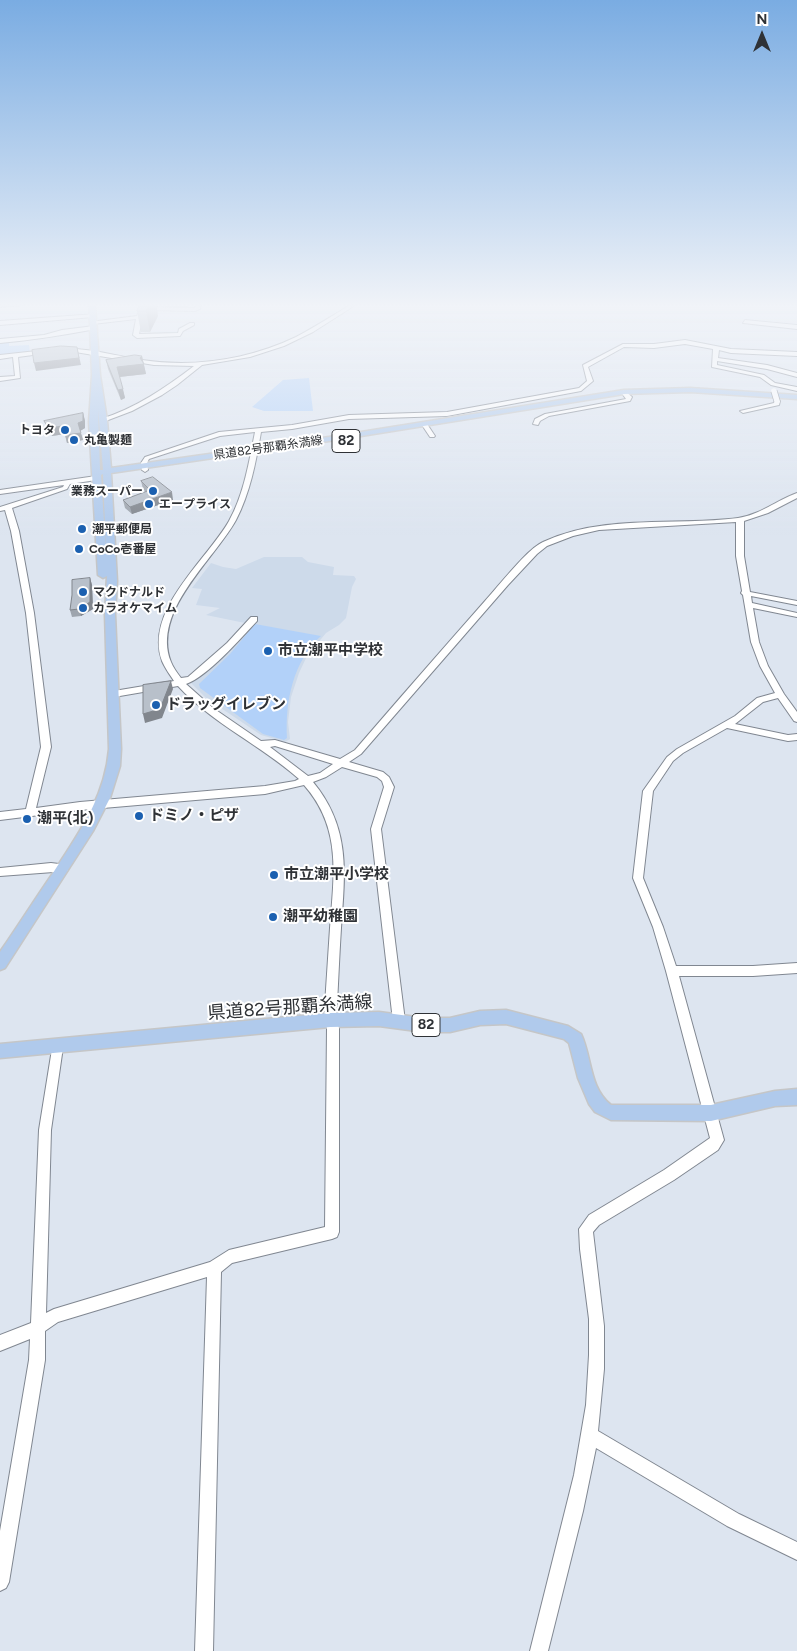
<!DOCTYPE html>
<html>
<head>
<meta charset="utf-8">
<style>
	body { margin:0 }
	#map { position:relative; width:797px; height:1651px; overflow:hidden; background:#dde5f0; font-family:Figtree,sans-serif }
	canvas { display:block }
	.north { position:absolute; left:737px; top:10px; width:50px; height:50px; -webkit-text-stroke:4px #fff; paint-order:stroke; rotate:0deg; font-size:14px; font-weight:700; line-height:20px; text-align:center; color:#2f3236 }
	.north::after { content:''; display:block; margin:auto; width:18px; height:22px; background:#2f3236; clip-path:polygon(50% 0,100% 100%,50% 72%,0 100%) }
</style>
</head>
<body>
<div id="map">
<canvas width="797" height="1651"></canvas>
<div class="north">N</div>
</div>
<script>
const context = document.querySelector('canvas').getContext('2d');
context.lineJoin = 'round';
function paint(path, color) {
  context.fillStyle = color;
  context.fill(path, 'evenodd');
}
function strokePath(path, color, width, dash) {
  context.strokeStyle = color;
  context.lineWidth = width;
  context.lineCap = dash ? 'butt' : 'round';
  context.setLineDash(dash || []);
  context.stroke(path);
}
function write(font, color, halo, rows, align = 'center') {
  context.font = font + ' Figtree,"Noto Sans JP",sans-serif';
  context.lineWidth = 4;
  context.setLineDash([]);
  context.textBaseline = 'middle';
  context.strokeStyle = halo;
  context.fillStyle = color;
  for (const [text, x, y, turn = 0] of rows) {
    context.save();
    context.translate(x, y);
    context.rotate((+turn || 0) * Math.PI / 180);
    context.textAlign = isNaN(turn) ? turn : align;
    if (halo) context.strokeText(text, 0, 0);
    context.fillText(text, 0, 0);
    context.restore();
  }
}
paint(new Path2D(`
	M264 557H302L308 562 334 567 333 575 354 576 356 579 352 587 346 618 339 625 326 633 307 656 299 673 291 697 288 722 290 739 285 742 261 735 206 698 191 683 245 632V623L206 615 220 608 196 605 202 589 192 588 211 563 223 567 236 569Z`), '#cddaea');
paint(new Path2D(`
	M9 341V346L29 345 30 352 0 355V342Z
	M309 378 313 411H264L252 407 283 380Z
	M255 624 321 636C293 661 285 702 287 738L284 740 263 734 200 688 199 684 230 654Z`), '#b2d1f9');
const minor = new Path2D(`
	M23 304 21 305 0 307V305Z
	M197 304H201L200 309 195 311 144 310 139 334 178 333 179 329 190 323H194V325L183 331 180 336 137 338 133 335 136 319 93 324 90 322 137 316 140 308 142 307 195 308Z
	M352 304H357L313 332 284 346 250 357 202 365 177 385 162 395 132 411 103 422 101 421V419C136 408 165 388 194 366L154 365 63 350C74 345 127 358 142 360 155 362 168 363 181 363 219 363 261 354 296 337 315 327 333 315 352 304Z
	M95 314 93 317 0 325V321Z
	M745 320 797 325V329L743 323Z
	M94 326 96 329C64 335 32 340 0 343V339L44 335 62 330Z
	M685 340 731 349 797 352V356L731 353 719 350 718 358 767 365 797 373V377L767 369 717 361V365L764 375 775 383 797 387V391L771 385 760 377 712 367 713 349 685 344 654 348 624 347 588 367 593 381 581 391 447 416 349 419 292 429 261 432C256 462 250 493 236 520 214 560 151 611 171 662 173 667 177 673 181 678L188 677 227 643 251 617H257V621C241 638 207 677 186 684L213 708 261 741 275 740 340 759 355 750C398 700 441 651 485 601 498 587 527 549 543 542 603 514 674 526 738 518 760 515 777 500 797 493V498L768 513 744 521V556L750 592 797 601V605L751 596 752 603 797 613V617L753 608 759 642 768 666 784 694 797 712V722L794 721 778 698 763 702 735 724 788 735 797 734V740L788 741 727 728 683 753 673 761 653 791 643 878 663 927 676 966H753L797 963V973L753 976H679L724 1140 718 1150 674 1180 599 1225 593 1232 604 1326V1369L598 1431 739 1514 797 1542V1560L727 1526 596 1448 583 1511 548 1651H530L574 1475 586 1405 589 1355V1319L580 1249 579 1229 589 1215 664 1170 710 1138 666 971 653 927 633 878 643 791 667 757 677 749 735 716 757 698 775 693 760 666 751 642 743 595 741 593 742 591 736 556V522L599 530 573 536 547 546 537 554 508 585 361 754 349 762 383 772 389 777 394 787 381 829 405 1021 403 1025 399 1026 395 1025 393 1021 371 829 384 787 382 781 377 777 342 767 326 777 313 782C351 828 345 873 341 928 339 959 338 989 336 1020L339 1028V1232L337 1237 332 1239 232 1263 221 1272 213 1651H195L207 1277 58 1322 45 1331V1360L9 1582 6 1588 0 1591V1531L29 1360 30 1339 0 1351V1335L31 1323 39 1130 53 1043 57 1041 61 1043 63 1047 51 1130 46 1313 54 1309 210 1262 229 1250 325 1227 327 1028 324 1020C326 989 328 958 330 928 334 875 342 828 304 785L265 794 80 810 0 820V812L26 809 41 747 26 613 11 531 5 510 0 511V507L63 487 64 485 0 494V490L96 476 99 478 96 480 70 484 67 489 12 508 19 531 34 613 51 747 36 808 80 802 265 786 295 781 299 779C261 745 213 724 178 686L114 697 110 694 114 691 174 681C170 675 165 668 162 661 144 610 207 560 229 521 244 494 249 462 255 432L220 436 149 459 147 463 148 470 145 472 142 470 141 463 145 457 219 432 292 425 349 415 447 412 579 388 587 381 583 365 623 344H654ZM275 746 333 764 320 773 308 776 270 747Z
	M46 350 49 352 48 353 18 357 20 378 0 381V377L15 376 13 357 0 359V355Z
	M624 390 632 397 630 401 549 416 540 421 538 425 533 424 535 419 545 414 626 399 621 392Z
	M777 399 780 401 779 405 743 413 740 411 774 403 775 400Z
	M423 424H427L435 436 434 437H430L422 425Z
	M51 863 67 865 68 868 67 871 0 876V868Z`);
const major = new Path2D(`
	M89 304H95L100 375 107 420 111 468 336 436 624 390 690 388 797 395V399L690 392 624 394 336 440 111 473 117 581 115 614 121 749 120 766 110 798 93 831 5 968 0 970V952C18 926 35 899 53 873 79 833 105 797 109 749L105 614 107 576 103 578 98 575 89 422 92 375ZM98 409 103 470H100ZM103 474 106 553 101 475Z
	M506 1010 568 1026 581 1034C592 1057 589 1088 611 1105H711L775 1091 797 1089V1105L775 1106 711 1121 611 1120 595 1112 589 1104 578 1078 569 1043 564 1039 506 1024 480 1025 450 1032H424L379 1026 330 1027 0 1058V1044L330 1013 379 1012 424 1018H450L480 1011Z`);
strokePath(minor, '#808791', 2);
strokePath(major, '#c5c6c7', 3);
paint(minor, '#fff');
paint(major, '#b0caec');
const minorBridge = new Path2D(`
	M774 391 777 401`);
strokePath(minorBridge, '#808791', 7, []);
strokePath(minorBridge, '#fff', 5.5);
paint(new Path2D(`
	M140 304H156L158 316 150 332H141L137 311Z
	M142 356 146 374 119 377 125 398 121 400 108 369 106 360Z
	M83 413 85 421V428L80 431 83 440 67 443 65 434 52 436 47 428 44 421Z
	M141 481 173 500 132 514 125 508 123 500 146 492 143 489Z
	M90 578 92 585 93 609 81 616 72 617 70 610Z`), '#9ea5ae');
paint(new Path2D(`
	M150 304H156L158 316 150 332 146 311Z
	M77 347 81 365 36 371 34 363Z
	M142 356 146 374 119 377 117 367Z
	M123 389 125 398 121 400 118 390Z
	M83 413 85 421V428L80 431 78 423Z
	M62 426 65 434 52 436 49 428Z
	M81 433 83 440 67 443 65 435Z
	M172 492 173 500 132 514 130 507Z
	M90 578 92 585 93 609 81 616 79 609Z
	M171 681 173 689 162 718 145 723 143 714Z`), '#81868d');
const building = new Path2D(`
	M140 304H150L146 311H137Z
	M61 346 77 347 79 358 34 363 32 350Z
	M135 355 142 356 140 358 144 364 117 367 123 389 118 390 106 360Z
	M83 413V421L78 423 81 433 65 435 62 426 49 428 44 421Z
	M153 477 172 492 130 507 123 500 150 490 141 481Z
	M90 578V602L79 609 70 610 72 595V580Z
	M171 681 160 709 143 714V685Z`);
paint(building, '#b8c0ca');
strokePath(building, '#81868d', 1);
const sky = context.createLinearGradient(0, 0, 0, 535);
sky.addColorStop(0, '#7aace2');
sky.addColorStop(0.57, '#f0f3f8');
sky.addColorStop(1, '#f0f3f800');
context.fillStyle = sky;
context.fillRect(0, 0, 797, 535);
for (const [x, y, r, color] of [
	[65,430,5,"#1b60b0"],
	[74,440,5,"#1b60b0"],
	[153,491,5,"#1b60b0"],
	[149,504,5,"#1b60b0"],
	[82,529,5,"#1b60b0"],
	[79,549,5,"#1b60b0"],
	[83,592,5,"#1b60b0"],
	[83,608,5,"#1b60b0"],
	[268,651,5,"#1b60b0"],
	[156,705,5,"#1b60b0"],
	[139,816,5,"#1b60b0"],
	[27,819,5,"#1b60b0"],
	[274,875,5,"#1b60b0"],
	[273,917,5,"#1b60b0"]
]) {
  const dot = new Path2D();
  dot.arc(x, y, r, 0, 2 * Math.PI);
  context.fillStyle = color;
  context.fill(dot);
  strokePath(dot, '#fff', 2);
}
write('bold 12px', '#2f3236', '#fff', [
	["トヨタ",55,430,"right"],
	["丸亀製麺",84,440],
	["業務スーパー",143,491,"right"],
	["エープライス",159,504],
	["潮平郵便局",92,529],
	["CoCo壱番屋",89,549],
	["マクドナルド",93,592],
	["カラオケマイム",93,608]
], 'left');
write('12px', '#2f3236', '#fff', [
	["県道82号那覇糸満線",268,448,-8]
]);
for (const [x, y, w] of [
	[346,441,28],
	[426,1025,28]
]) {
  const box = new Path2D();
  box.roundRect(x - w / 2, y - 11.5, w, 23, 4);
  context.fillStyle = '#fff';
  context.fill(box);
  strokePath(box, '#2f3236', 1);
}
write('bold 14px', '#2f3236', null, [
	["82",346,441],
	["82",426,1025]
]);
write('bold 15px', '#2f3236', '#fff', [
	["市立潮平中学校",278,651],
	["ドラッグイレブン",166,705],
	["ドミノ・ピザ",149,816],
	["潮平(北)",37,819],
	["市立潮平小学校",284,875],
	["潮平幼稚園",283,917]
], 'left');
write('18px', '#2f3236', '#fff', [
	["県道82号那覇糸満線",290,1008,-4]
]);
</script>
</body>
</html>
